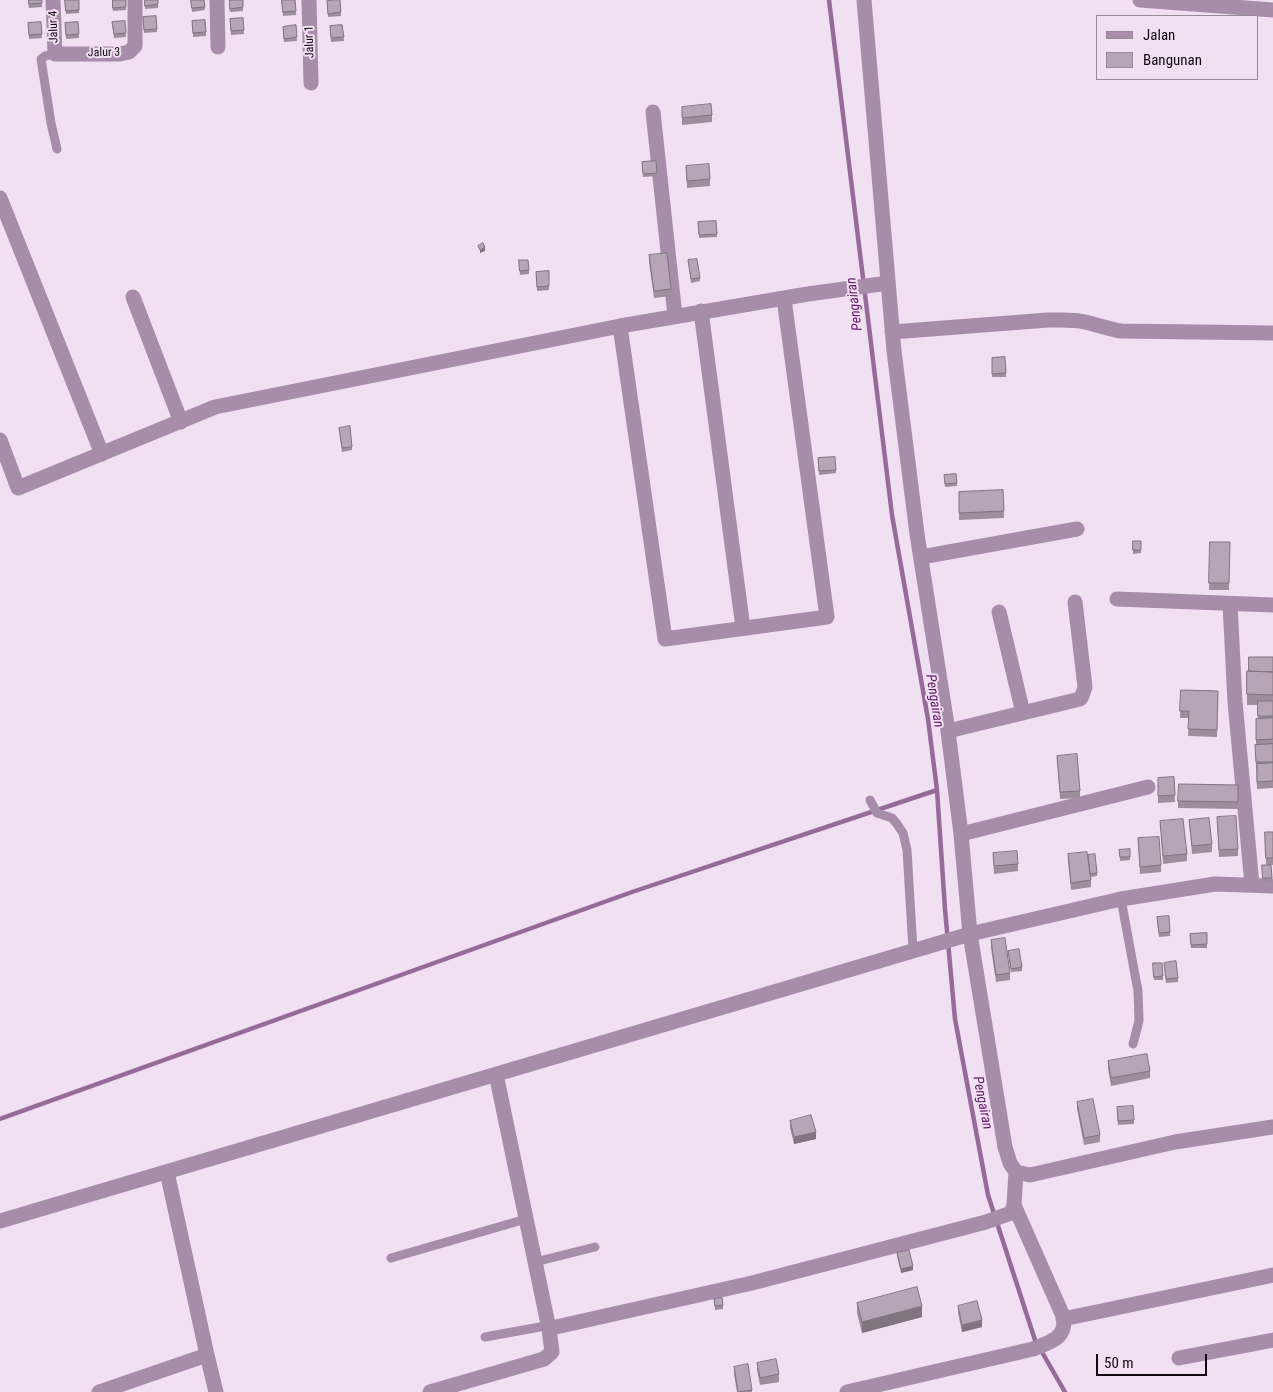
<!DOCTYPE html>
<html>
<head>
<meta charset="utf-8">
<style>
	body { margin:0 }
	#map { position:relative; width:1273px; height:1392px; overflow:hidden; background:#f1dff2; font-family:"Roboto Condensed",sans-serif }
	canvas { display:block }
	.legend { position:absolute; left:1096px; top:15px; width:162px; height:65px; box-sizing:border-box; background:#f1dff2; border:1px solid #978997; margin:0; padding:6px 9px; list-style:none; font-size:15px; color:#0f090f }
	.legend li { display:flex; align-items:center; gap:10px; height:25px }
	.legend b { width:25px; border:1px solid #978997 }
	.scale { position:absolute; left:1096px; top:1354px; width:111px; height:22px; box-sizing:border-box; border:2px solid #0f090f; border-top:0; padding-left:6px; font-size:15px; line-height:18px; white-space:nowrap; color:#0f090f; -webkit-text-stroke:4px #f1dff2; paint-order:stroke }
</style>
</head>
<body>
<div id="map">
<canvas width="1273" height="1392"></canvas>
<ul class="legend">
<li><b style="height:6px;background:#a78da9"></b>Jalan</li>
<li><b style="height:14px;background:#b6a5b7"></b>Bangunan</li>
</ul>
<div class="scale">50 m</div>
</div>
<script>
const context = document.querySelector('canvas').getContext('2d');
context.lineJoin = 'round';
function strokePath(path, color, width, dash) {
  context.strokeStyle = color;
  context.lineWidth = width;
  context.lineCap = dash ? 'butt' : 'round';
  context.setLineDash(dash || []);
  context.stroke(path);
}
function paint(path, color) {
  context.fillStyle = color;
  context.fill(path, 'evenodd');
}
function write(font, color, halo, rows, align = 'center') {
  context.font = font + ' "Roboto Condensed",sans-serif';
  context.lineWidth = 4;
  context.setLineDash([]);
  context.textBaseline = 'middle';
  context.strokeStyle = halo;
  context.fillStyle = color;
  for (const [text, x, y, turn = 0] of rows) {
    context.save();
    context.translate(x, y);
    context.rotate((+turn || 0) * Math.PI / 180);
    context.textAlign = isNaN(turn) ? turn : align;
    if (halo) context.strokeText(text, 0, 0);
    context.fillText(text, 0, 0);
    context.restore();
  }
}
strokePath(new Path2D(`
	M829 0 892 515 928 719 937 790 945 909 955 1019 988 1195 1035 1340 1065 1392
	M0 1119 632 892 937 790`), '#966b9a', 4.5);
strokePath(new Path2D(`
	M55 54 45 56 41 59 51 123 57 149
	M870 800 877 813 892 818 897 824 903 833 907 850 913 950
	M1121 899 1138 991 1139 1021 1133 1044
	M391 1258 526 1219
	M535 1262 595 1247
	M485 1337 540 1327 548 1323`), '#a78da9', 9);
strokePath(new Path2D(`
	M53 0 55 54H120L129 52 135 46V0
	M217 0 218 47
	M309 0 311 83
	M864 0 894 351 917 534 948 731 961 834 970 934 1005 1147 1010 1163 1016 1172 1030 1175 1175 1142 1273 1127
	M1140 0 1273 10
	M653 112 675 316
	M0 198 102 454
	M133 297 181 422
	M701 311 743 628
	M620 326 665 639 827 617 784 299
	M892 332 1048 320C1061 320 1073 319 1085 322 1098 325 1109 329 1121 331L1273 333
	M0 440 18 488 215 407 620 326 808 294 888 283
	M921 557 1077 529
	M1117 599 1273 605
	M1230 604 1235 702 1252 885
	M999 612 1023 713
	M948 731 1080 699 1082 696 1085 687 1075 602
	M961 834 1148 787
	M496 1074 549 1329
	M0 1221 970 934 1121 899 1215 884 1273 886
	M1063 1319 1273 1275
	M207 1355 216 1392
	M1179 1358 1273 1340
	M99 1392 207 1355 167 1172
	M430 1392 544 1359 552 1352 549 1329 556 1327 752 1283 986 1222 1011 1213 1014 1205 1016 1172
	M847 1392 1033 1349C1050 1342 1068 1338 1063 1316L1014 1205`), '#a78da9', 15);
paint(new Path2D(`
	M28 0H42V7L29 8Z
	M65 0H79V13L66 14Z
	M112 0H126V10L113 11Z
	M145 0H158V8L145 9Z
	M191 0H204L205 10 192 12Z
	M229 0H243V11L230 12Z
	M282 0H295L296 15 283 16Z
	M340 0 341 16 328 17 327 1Z
	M156 16 157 32 144 33 143 17Z
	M243 18 244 34 231 35 230 19Z
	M205 20 206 36 193 37 192 21Z
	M125 21 126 37 114 38 112 22Z
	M41 22 42 38 29 39 28 23Z
	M78 22 79 38 66 39 65 23Z
	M296 25 297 41 284 42 283 27Z
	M342 25 344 41 331 42 330 26Z
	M682 107 712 115V122L682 125Z
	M656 161 657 176 643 177 642 162Z
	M686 166 710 179V186L687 188Z
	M716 221 717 237 699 238 698 222Z
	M649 255 671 289V296L654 298 649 262Z
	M519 260 529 270V274L520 275Z
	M688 260 700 278V281L691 283Z
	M549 271V290L537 291 536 272Z
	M1005 357 1006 377H992V358Z
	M339 428 352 447V450L342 452Z
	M835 457 836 473 819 475 818 458Z
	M956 474 957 486 945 487 944 475Z
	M1003 490 1004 518 959 520V492Z
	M1133 541H1141V553L1133 554Z
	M1210 542H1230L1229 590H1209Z
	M1273 657V788L1257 789 1255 745H1256V719H1258V705H1247V671H1249Z
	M1181 690 1218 691 1217 737 1188 736 1189 718H1180Z
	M1057 756 1080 791V798L1060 799Z
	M1174 777 1175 802 1158 803V778Z
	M1238 785V809L1178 808V801Z
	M1217 817 1238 849V856L1219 857Z
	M1189 820 1212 844V852L1192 854Z
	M1160 821 1187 854V861L1163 864Z
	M1265 832H1273V865H1271L1272 881 1263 882 1262 865H1266Z
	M1138 838 1161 865V872L1140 874Z
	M1130 849V860L1120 861 1119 850Z
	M993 853 1018 864V871L994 874Z
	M1068 854 1088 855 1097 873V876L1091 877V887L1071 890 1068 861Z
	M1157 921 1170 932V936L1159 937Z
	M1207 933V948H1191L1190 934Z
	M991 940 1010 973V980L996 982 991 948Z
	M1008 951 1022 967V971L1011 972Z
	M1153 963H1162L1163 980H1154Z
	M1164 963 1178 978V982L1166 983Z
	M1108 1061 1150 1071V1078L1111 1086 1108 1068Z
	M1077 1102 1100 1135V1142L1084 1145 1077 1109Z
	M1117 1111 1134 1120V1124L1118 1125Z
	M790 1121 816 1139 794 1144 790 1128Z
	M897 1253 913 1270 901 1273 897 1256Z
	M714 1299 723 1305V1309L715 1310Z
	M857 1303 922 1317 862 1333 857 1313Z
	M958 1306 982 1327 962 1332 958 1313Z
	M757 1363 779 1374V1382L760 1385 757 1370Z
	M734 1367 752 1390V1392H737L734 1374Z`), '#9d8e9d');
paint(new Path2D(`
	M485 247V251L480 253V250Z
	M816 1132V1139L794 1144V1137Z
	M913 1266V1270L901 1273V1269Z
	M922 1306V1317L862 1333V1322Z
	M982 1320V1327L962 1332V1325Z`), '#7f7480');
const building = new Path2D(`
	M29 0H42V3L29 4Z
	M65 0H79V10L66 11Z
	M113 0H126V7L113 8Z
	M145 0H158V4L145 6Z
	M191 0H204L205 7 192 8Z
	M230 0H243V7L230 9Z
	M282 0H295L296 11 283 12Z
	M340 0 341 12 328 14 327 1Z
	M156 16 157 29 144 30 143 17Z
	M243 18 244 30 231 31 230 19Z
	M205 20 206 32 193 33 192 21Z
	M125 21 126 33 114 34 112 22Z
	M41 22 42 34 29 35 28 23Z
	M78 22 79 34 66 35 65 23Z
	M296 25 297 37 284 39 283 27Z
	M342 25 344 37 331 38 330 26Z
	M711 104 712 115 682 118V107Z
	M656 161 657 173 643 174 642 162Z
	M709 164 710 179 687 181 686 166Z
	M716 221 717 234 699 235 698 222Z
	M483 243 485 247 480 250 478 246Z
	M667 253 671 289 654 291 649 255Z
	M697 259 700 278 691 279 688 260Z
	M519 260H528L529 270 520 271Z
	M549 271V286L537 287 536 272Z
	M1005 357 1006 373 992 374V358Z
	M350 426 352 447 342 448 339 428Z
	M835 457 836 470 819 471 818 458Z
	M956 474 957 483 945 484 944 475Z
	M1003 490 1004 511 959 513V492Z
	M1133 541H1141V550H1133Z
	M1210 542H1230L1229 583H1209Z
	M1249 657H1273V672L1249 671Z
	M1247 671 1273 672V695L1247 694Z
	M1181 690 1218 691 1217 730 1188 729 1189 711H1180Z
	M1258 701H1273V716H1258Z
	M1273 718V739L1256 740V719Z
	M1273 744V762H1256L1255 745Z
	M1077 754 1080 791 1060 792 1057 756Z
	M1273 763V781L1257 782V764Z
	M1174 777 1175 795 1158 796V778Z
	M1179 784 1238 785V802L1178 801Z
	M1236 816 1238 849 1219 850 1217 817Z
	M1209 818 1212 844 1192 846 1189 820Z
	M1183 819 1187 854 1163 856 1160 821Z
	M1265 832H1273V858H1266Z
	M1159 837 1161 865 1140 867 1138 838Z
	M1130 849V857H1120L1119 850Z
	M1017 851 1018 864 994 866 993 853Z
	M1087 852 1091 880 1071 883 1068 854Z
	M1095 854 1097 873 1090 874 1088 855Z
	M1262 865H1271L1272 878H1263Z
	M1169 916 1170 932 1159 933 1157 917Z
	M1207 933V944L1191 945 1190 934Z
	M1005 938 1010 973 996 975 991 940Z
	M1019 949 1022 967 1011 969 1008 951Z
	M1176 961 1178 978 1166 979 1164 963Z
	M1153 963H1162L1163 976 1154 977Z
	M1147 1054 1150 1071 1111 1078 1108 1061Z
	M1093 1099 1100 1135 1084 1138 1077 1102Z
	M1133 1106 1134 1120 1118 1121 1117 1107Z
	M811 1115 816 1132 794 1137 790 1121Z
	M909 1250 913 1266 901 1269 897 1253Z
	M917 1287 922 1306 862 1322 857 1303Z
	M722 1298 723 1305 715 1306 714 1299Z
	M977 1301 982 1320 962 1325 958 1306Z
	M776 1359 779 1374 760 1378 757 1363Z
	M748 1364 752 1390 738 1392 734 1367Z`);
paint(building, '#b6a5b7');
strokePath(building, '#7f7480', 1);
write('12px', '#0f090f', '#f1dff2', [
	["Jalur 4",54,27,-92],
	["Jalur 1",310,42,-92],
	["Jalur 3",104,53,-1]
]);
write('italic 14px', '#5f1966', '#f1dff2', [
	["Pengairan",855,304,-97],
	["Pengairan",934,701,81],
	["Pengairan",982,1103,79]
]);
</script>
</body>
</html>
